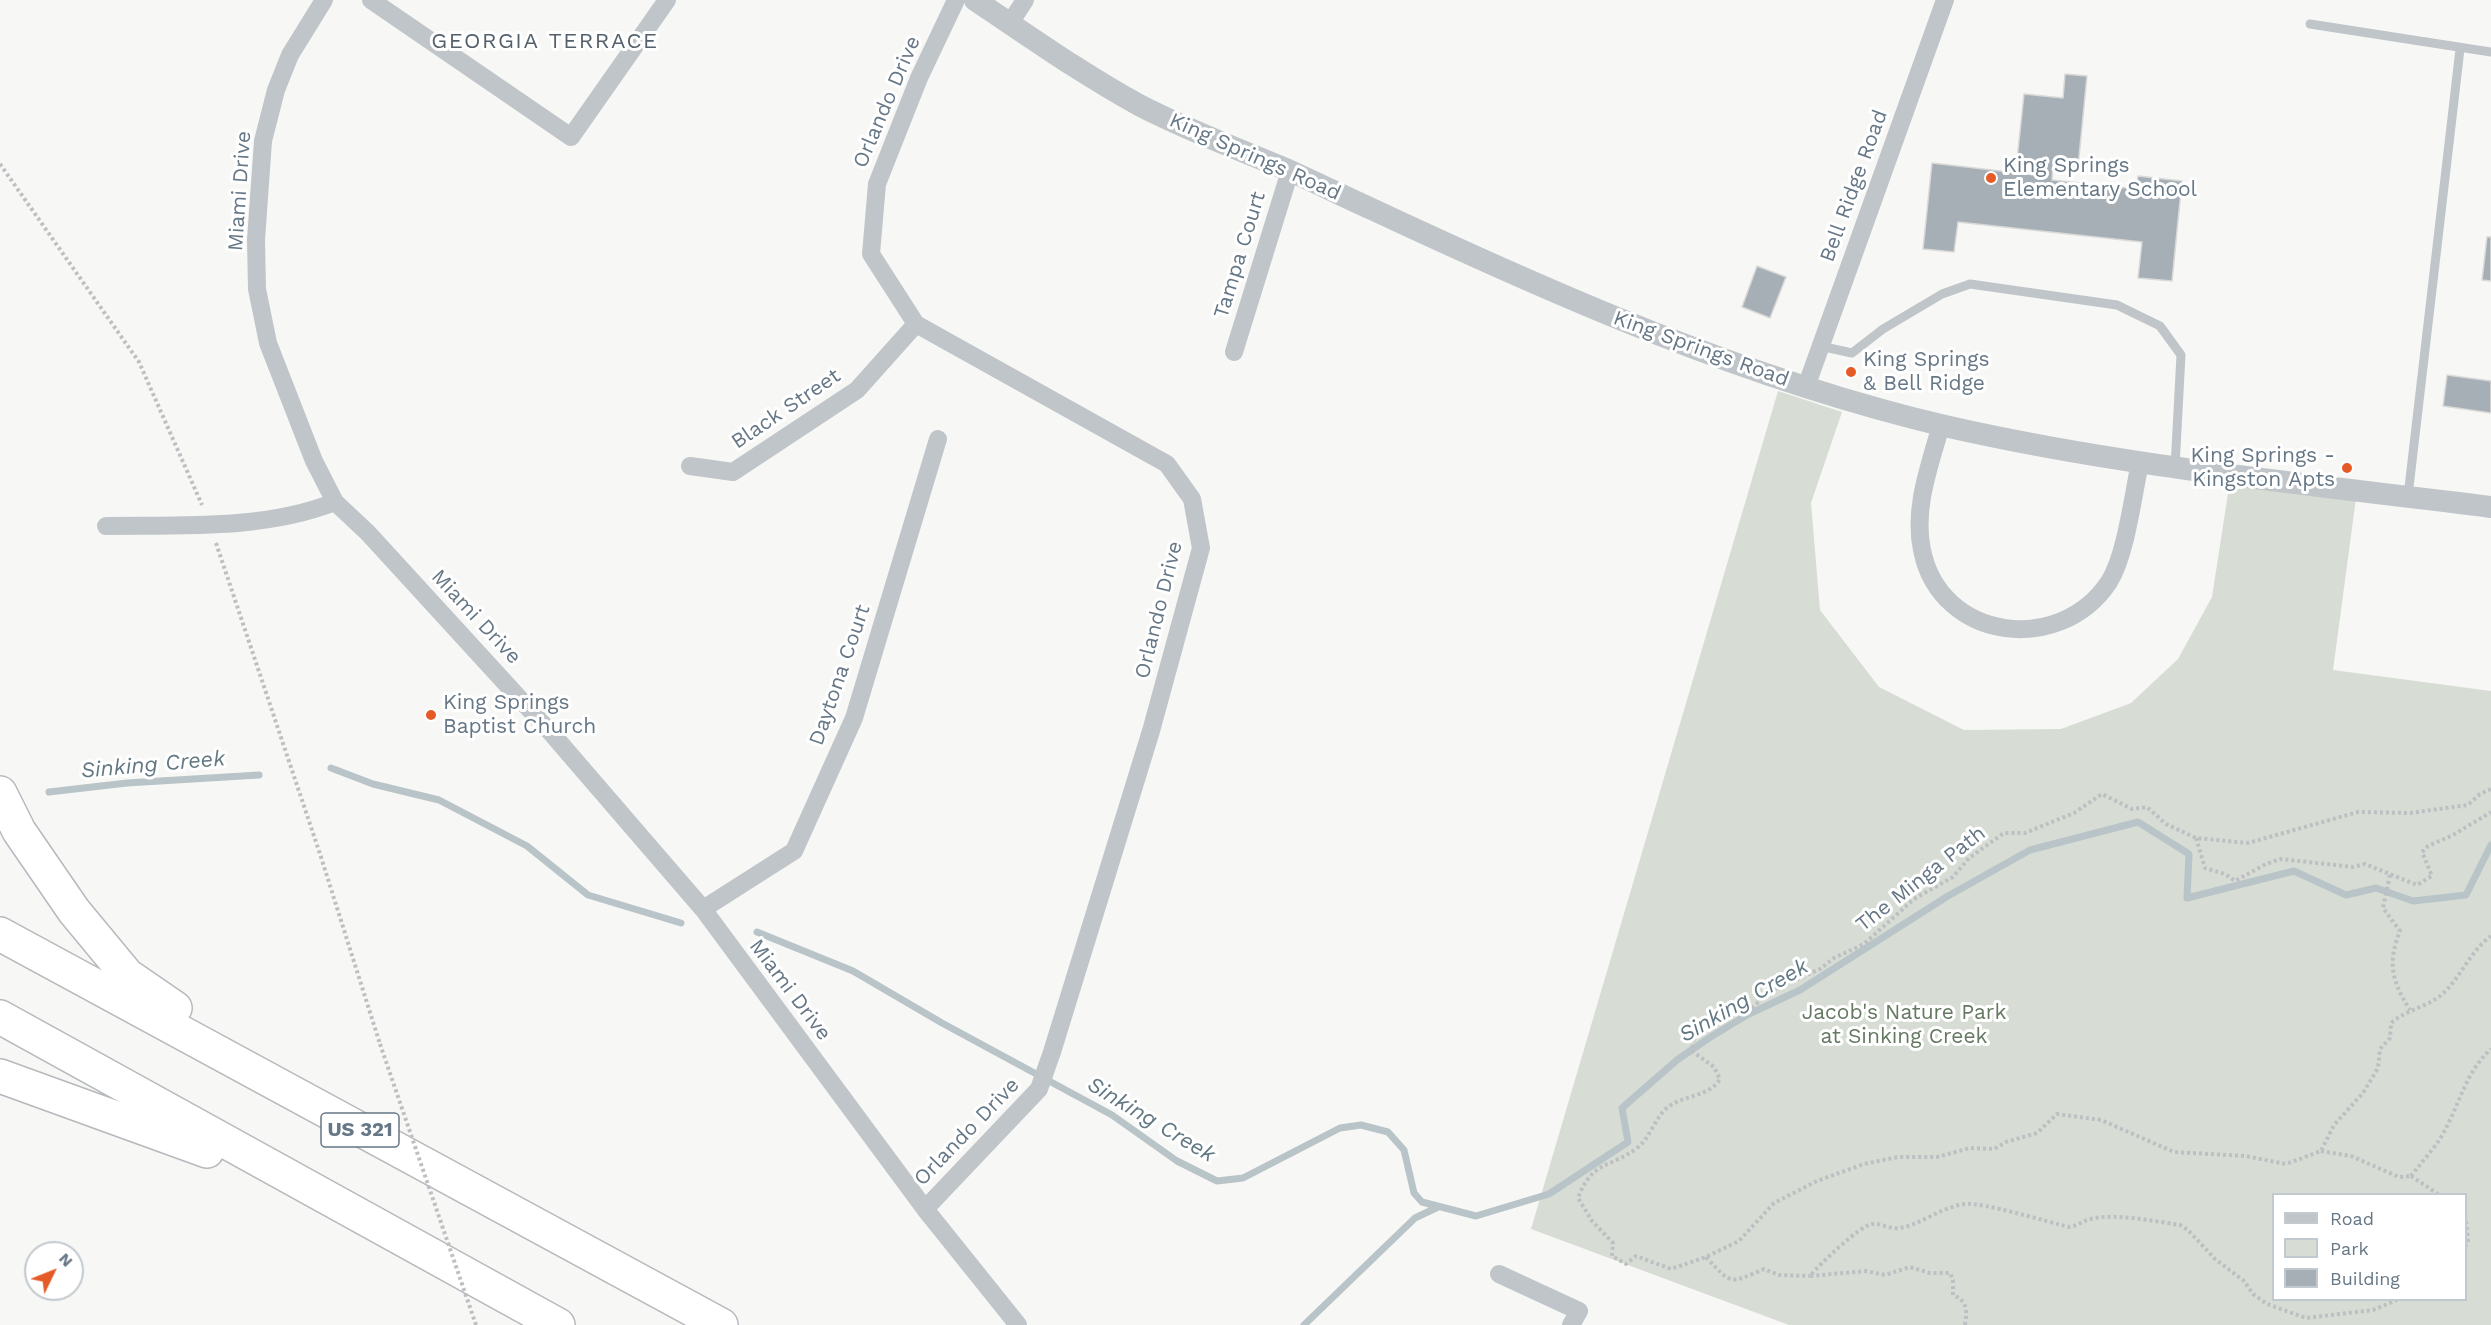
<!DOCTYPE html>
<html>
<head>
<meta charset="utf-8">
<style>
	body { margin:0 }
	#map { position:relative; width:2491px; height:1325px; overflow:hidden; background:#f7f8f5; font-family:"Work Sans",sans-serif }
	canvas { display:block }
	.legend { position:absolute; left:2272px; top:1193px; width:195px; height:108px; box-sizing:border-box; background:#fff; border:2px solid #c2c9cf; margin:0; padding:8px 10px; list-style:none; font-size:18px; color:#667786 }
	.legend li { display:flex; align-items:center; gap:12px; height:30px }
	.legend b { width:30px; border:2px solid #c2c9cf }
	.north { position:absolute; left:24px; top:1241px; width:60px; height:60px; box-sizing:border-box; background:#fff; border:2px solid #c2c9cf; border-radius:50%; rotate:47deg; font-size:16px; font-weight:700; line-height:24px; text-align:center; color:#667786 }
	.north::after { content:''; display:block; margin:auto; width:21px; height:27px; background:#e55b27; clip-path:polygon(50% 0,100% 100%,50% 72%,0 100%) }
</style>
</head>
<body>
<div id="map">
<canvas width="2491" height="1325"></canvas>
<ul class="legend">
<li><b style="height:8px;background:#c0c5c9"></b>Road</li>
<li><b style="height:16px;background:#d7ddd4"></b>Park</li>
<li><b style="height:16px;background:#a6afb6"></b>Building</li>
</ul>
<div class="north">N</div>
</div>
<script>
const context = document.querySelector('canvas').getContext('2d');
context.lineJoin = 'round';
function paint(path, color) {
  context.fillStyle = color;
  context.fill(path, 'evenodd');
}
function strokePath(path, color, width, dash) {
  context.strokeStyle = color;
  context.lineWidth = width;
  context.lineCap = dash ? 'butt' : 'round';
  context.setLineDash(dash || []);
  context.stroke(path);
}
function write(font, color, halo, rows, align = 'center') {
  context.font = font + ' "Work Sans",sans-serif';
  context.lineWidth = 6;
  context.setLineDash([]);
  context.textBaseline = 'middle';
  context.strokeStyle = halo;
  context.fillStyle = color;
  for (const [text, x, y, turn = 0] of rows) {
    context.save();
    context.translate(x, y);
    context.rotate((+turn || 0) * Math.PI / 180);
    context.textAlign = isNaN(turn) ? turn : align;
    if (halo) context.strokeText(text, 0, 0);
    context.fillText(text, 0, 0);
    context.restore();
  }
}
paint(new Path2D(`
	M1778 391 1842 412 1811 503 1820 610 1879 687 1964 730 2061 729 2131 703 2178 659 2212 597 2231 474 2357 491 2333 670 2491 691V1325H1789L1531 1229ZM2274 1194H2466V1300H2274Z`), '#d7ddd4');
strokePath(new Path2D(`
	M331 768 373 784 439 800 527 846 588 895 681 923
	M49 792 127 783 259 775
	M757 932 853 971 942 1023 1112 1115 1177 1161 1217 1181 1243 1178 1340 1128 1361 1125 1388 1132 1404 1150 1414 1193 1422 1202 1476 1216 1549 1194 1628 1142 1622 1108 1677 1060 1709 1038 1747 1015 1800 990 1948 896 2030 850 2138 822 2189 854 2187 898 2294 871 2346 895 2376 888 2413 901 2466 895 2491 845
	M1304 1325 1415 1218 1438 1207`), '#b9c4c9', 7);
const building = new Path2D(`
	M2065 74 2087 76 2078 167 2053 164 2052 180 2136 189 2138 176 2182 181 2172 281 2138 278 2142 242 1958 222 1954 252 1923 249 1932 163 2035 175 2036 171 2016 169 2024 94 2063 98Z
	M2487 237H2491V281L2482 280Z
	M1757 266 1786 277 1770 318 1742 307Z
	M2447 375 2491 381V413L2443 406Z`);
paint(building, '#a6afb6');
strokePath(building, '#d9d9d7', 1.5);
const motorway = new Path2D(`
	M0 793 19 831 74 911 127 975 175 1008
	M0 934 721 1325
	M0 1017 558 1325
	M0 1076 207 1151`);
strokePath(motorway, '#b6b9bd', 36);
strokePath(new Path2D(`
	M0 164 139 362 202 505
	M216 543 320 854 380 1044
	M2491 789 2480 794 2468 805 2410 813 2358 812 2248 843 2196 838 2166 824 2147 807 2132 809 2102 794 2074 813 2025 833H2004L1969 858 1953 877 1914 899 1864 944 1834 958 1820 969 1770 991 1750 1010 1727 1014 1710 1021 1694 1036 1692 1051 1714 1067 1720 1079C1709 1097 1684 1095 1668 1107 1655 1117 1650 1139 1637 1148 1611 1168 1592 1160 1578 1198L1592 1221 1613 1243 1612 1256 1626 1264 1636 1256 1671 1269 1706 1257 1739 1241 1774 1203 1817 1181 1864 1164 1898 1157H1937L1970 1148 1994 1149 2006 1142 2037 1133 2057 1114 2101 1120 2174 1152 2245 1156 2286 1164 2321 1151 2334 1125 2363 1093 2378 1068 2380 1049 2390 1038 2391 1023C2406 1010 2424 1008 2440 996 2459 981 2469 952 2491 936
	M2196 838 2205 868 2225 874 2235 881 2266 864 2281 859 2353 867 2365 864 2417 885 2432 876 2422 852 2428 846 2453 835 2491 812
	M2390 875 2383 908 2400 931C2387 963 2392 982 2410 1010
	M2321 1151 2351 1156 2399 1177 2411 1176
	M2411 1176C2423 1160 2439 1144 2447 1126 2461 1099 2467 1071 2491 1049
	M2411 1176 2438 1194
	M2466 1221 2468 1240 2466 1246
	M1706 1257C1732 1285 1729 1284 1764 1269L1779 1275 1810 1276
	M1965 1325C1967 1311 1968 1301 1953 1295V1280L1950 1273H1930L1910 1267 1885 1275 1866 1271 1810 1276C1819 1265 1861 1224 1873 1224 1881 1223 1891 1230 1900 1228 1920 1225 1941 1207 1965 1204 1983 1202 2048 1222 2069 1227 2078 1226 2082 1221 2090 1219 2117 1213 2152 1221 2180 1225L2188 1230 2215 1259 2244 1281 2253 1294 2267 1304 2306 1318 2373 1310 2397 1300`), '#bdbfc2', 4, [3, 3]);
strokePath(new Path2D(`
	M2310 24 2491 52
	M1820 346 1852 353 1883 329 1942 294 1970 284 2117 305 2160 326 2181 355 2175 467
	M2408 496 2460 49`), '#c0c5c9', 9);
strokePath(new Path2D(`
	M324 0 290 55 276 90 263 141 256 240 257 289 268 343 314 461 335 502 368 533 553 735 703 909 925 1209 1018 1325
	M371 0 571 137 667 0
	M1010 23 1025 0
	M1234 352 1290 171
	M1806 387 1945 0
	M1941 425C1930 465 1913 508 1922 550 1940 641 2060 656 2109 582 2126 555 2133 495 2140 463
	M690 466 733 472 857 390 916 324
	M106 526C181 525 264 530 335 502
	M703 909 794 851 854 718 938 439
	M925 1209 1039 1089 1052 1052 1151 731 1201 548 1192 499 1167 464 916 324 871 254 877 184 919 78 956 0
	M1499 1274 1579 1311 1571 1325`), '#c0c5c9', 18);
strokePath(new Path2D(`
	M975 0C1029 36 1082 74 1139 105 1187 130 1238 149 1288 170 1317 183 1347 198 1376 211 1560 297 1746 379 1945 426 2124 467 2309 484 2491 507`), '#c0c5c9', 22);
strokePath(motorway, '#fff', 33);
strokePath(new Path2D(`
	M380 1044 476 1325`), '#bdbfc2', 4, [3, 3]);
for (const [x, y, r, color] of [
	[1991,178,6,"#e55b27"],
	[1851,372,6,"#e55b27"],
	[2347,468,6,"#e55b27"],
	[431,715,6,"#e55b27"]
]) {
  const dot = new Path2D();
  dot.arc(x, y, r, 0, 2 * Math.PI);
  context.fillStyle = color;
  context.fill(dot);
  strokePath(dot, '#fff', 2);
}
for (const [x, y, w] of [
	[360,1130,78]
]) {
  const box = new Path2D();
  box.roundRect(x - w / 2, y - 17, w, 34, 4.5);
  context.fillStyle = '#fff';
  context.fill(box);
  strokePath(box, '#667786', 1.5);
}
write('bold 20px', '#667786', null, [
	["US 321",360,1130]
]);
write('21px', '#667786', '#fff', [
	["Orlando Drive",887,102,-67],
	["King Springs Road",1255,157,24],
	["Bell Ridge Road",1854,186,-70],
	["Miami Drive",240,191,-86],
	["Tampa Court",1240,255,-73],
	["King Springs Road",1701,349,20],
	["Black Street",786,409,-34],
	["Orlando Drive",1159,610,-76],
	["Miami Drive",476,617,47],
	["Daytona Court",840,675,-71],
	["The Minga Path",1921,879,-38],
	["Miami Drive",790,990,53],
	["Orlando Drive",967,1132,-46]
]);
write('21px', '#667786', '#fff', [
	["King Springs",2003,166],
	["Elementary School",2003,190],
	["King Springs",1863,360],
	["& Bell Ridge",1863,384],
	["King Springs -",2335,456,"right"],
	["Kingston Apts",2335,480,"right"],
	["King Springs",443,703],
	["Baptist Church",443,727]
], 'left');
write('21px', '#657861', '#fff', [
	["Jacob's Nature Park",1904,1013],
	["at Sinking Creek",1904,1037]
]);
context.letterSpacing = '1.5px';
write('22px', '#54606b', '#fff', [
	["GEORGIA TERRACE",545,42]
]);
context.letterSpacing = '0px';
write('italic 22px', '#627882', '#fff', [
	["Sinking Creek",153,765,-5],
	["Sinking Creek",1744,1001,-30],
	["Sinking Creek",1151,1120,31]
]);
</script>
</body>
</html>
